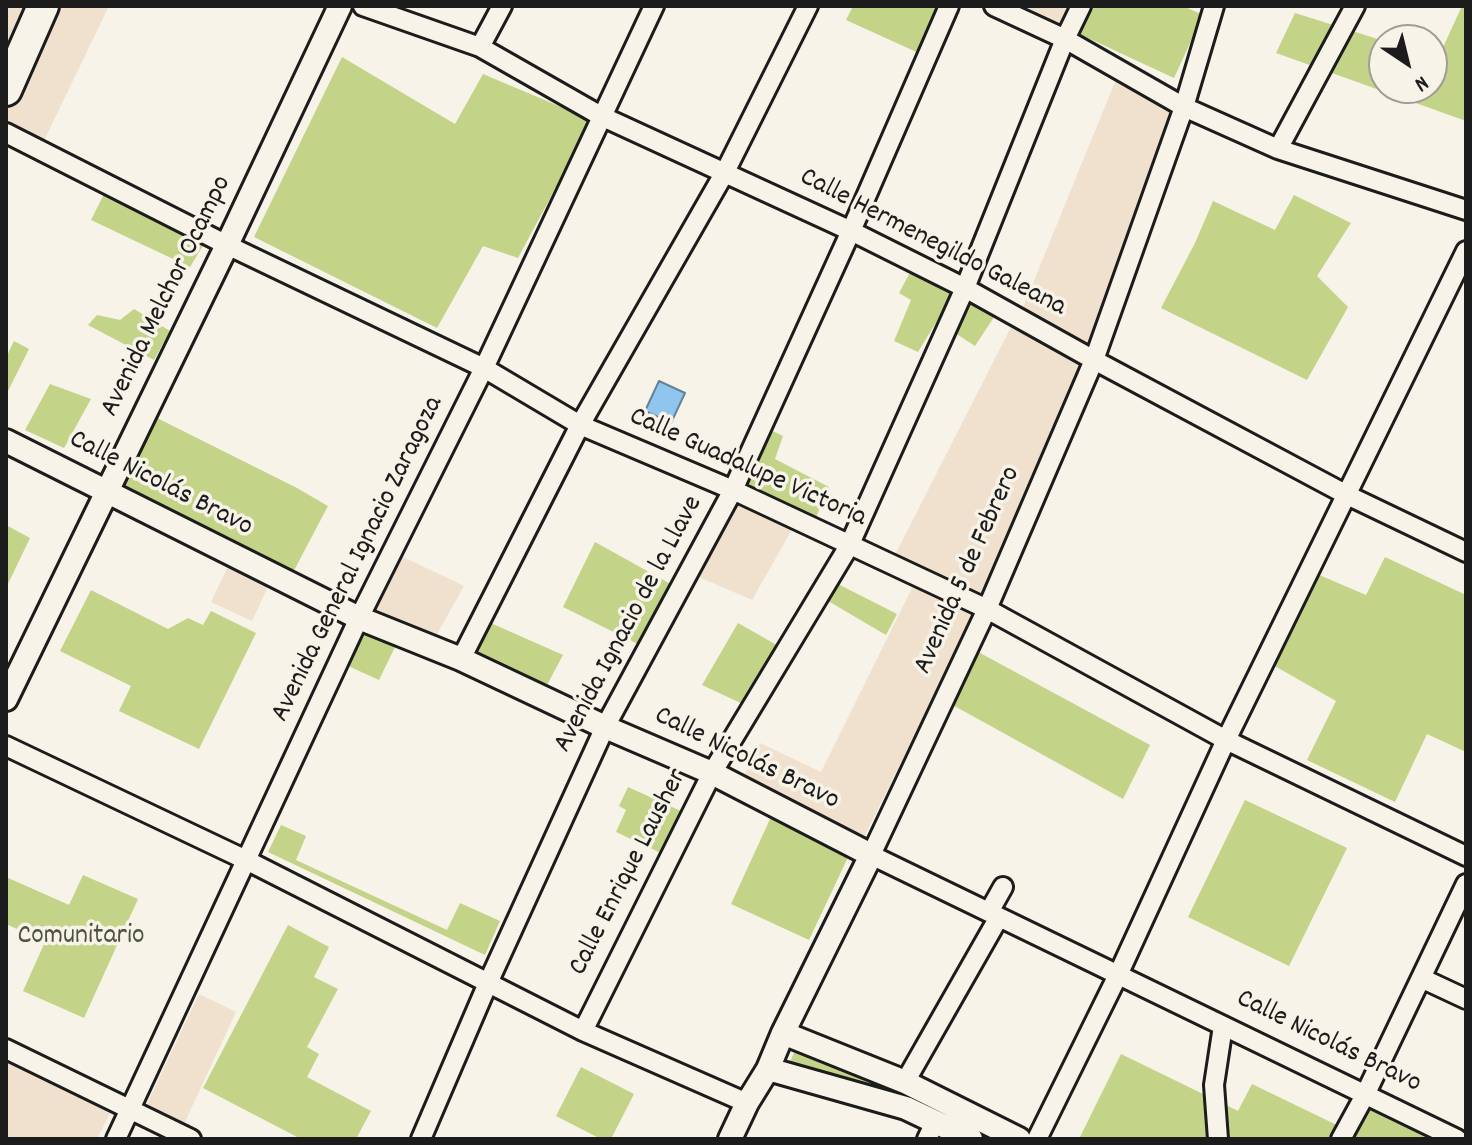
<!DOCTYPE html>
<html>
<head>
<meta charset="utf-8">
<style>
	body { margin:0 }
	#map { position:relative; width:1472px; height:1145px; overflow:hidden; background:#f7f3e8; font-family:Dekko,sans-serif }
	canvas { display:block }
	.frame { position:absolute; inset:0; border:8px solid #1c1c1c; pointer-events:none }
	.north { position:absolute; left:1368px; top:24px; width:80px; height:80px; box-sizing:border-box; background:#f7f3e8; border:2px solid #9f9d96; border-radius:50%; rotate:145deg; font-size:22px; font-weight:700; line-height:32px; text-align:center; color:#1c1c1c }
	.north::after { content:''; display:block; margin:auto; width:28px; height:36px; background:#1c1c1c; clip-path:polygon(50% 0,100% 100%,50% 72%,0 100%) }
</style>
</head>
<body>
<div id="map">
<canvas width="1472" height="1145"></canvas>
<div class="frame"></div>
<div class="north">N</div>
</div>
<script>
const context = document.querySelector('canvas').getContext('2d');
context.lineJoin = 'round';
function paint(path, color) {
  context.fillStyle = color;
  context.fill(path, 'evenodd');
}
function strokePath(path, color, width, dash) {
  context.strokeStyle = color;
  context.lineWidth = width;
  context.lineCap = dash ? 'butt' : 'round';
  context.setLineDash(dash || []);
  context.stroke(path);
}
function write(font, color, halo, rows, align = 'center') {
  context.font = font + ' Dekko,sans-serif';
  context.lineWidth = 7;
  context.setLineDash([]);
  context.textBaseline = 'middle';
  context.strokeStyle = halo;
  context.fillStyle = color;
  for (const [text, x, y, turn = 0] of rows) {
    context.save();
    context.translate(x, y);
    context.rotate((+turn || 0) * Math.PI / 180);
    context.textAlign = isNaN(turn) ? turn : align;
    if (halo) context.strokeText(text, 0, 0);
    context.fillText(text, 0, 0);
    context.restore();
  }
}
paint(new Path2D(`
	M6 6H38L6 79Z
	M47 6H109L40 149 6 131V99Z
	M1013 6H1076L1063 31Z
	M1117 77 1177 108 1090 350 1022 310Z
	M1013 323 1086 362 982 598 894 557Z
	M734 496 795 524 752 600 692 574Z
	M397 554 464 586 432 643 365 614Z
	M230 562 271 580 252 621 211 602Z
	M913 586 974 615 864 837 743 778 760 743 821 772Z
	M199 994 236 1012 184 1124 146 1106Z
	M6 1058 112 1109 97 1139H6Z`), '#f0e1ce');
paint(new Path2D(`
	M853 6H944L923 55 846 20Z
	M1085 6H1183L1203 15 1174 78 1073 31Z
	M1462 6H1466V121L1276 53 1295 13 1384 41V88H1432V56L1438 58Z
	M342 57 455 124 483 74 592 120 518 258 483 246 437 328 254 237Z
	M106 190 204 244 190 267 91 220Z
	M1294 195 1351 223 1317 276 1348 307 1307 380 1161 308 1195 243 1213 201 1275 230Z
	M913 267 957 288 918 352 894 341 911 300 899 293Z
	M965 293 998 311 975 346 949 329Z
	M134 309 170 331 154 360 88 325 97 315 120 320Z
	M14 341 29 349 6 395V358Z
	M50 384 91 399 64 448 25 430Z
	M153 416 297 488 328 506 289 580 114 489Z
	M766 428 783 436 775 459 829 487 814 522 743 484Z
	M6 525 30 538 6 588Z
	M595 542 676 587 642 646 563 607Z
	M1385 557 1466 595V752L1427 734 1395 802 1307 760 1336 701 1273 665 1317 574 1366 595Z
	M832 581 897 614 886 635 823 598Z
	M91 590 168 629 188 618 203 625 211 611 256 633 199 749 119 711 131 686 60 651Z
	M484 620 563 655 547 685 468 651Z
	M738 623 782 648 747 706 702 685Z
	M366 633 395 647 379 680 346 665Z
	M969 647 1150 745 1123 799 949 703Z
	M628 787 683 812 663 854 616 832 626 810 619 806Z
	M1245 800 1347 848 1289 966 1188 917Z
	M771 817 850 853 809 940 731 904Z
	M281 825 306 836 296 860 447 930 460 903 500 921 485 955 268 852Z
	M83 875 138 899 84 1018 23 991 45 942 6 924V877L69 905Z
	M288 925 329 947 314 977 338 989 307 1047 319 1054 307 1077 371 1111 356 1139H301L203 1088Z
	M797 1045 1008 1139H981L786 1072Z
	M1121 1054 1238 1111 1252 1084 1345 1129 1340 1139H1079Z
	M581 1067 634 1094 611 1139H601L556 1116Z
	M1366 1108 1437 1139H1351Z`), '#c3d387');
const water = new Path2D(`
	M659 381 685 393 671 423 645 411Z`);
paint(water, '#90c6ee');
strokePath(water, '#62829a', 2);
const minor = new Path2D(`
	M363 6 480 47 601 116 851 231 965 288 1094 360 1347 495 1466 552
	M994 6 1065 39 1184 107 1278 149 1466 210
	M1214 6 1184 107 1094 360 987 609 871 855 1457 1139
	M480 47 502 6
	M6 133 227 245 484 368 580 425 733 490 987 609 1226 740 1466 856
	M1278 149 1355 6
	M461 659 580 425 725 172 808 6
	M6 746 246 860 583 1031 747 1103
	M989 912 1003 887
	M1421 978 1466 999
	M583 1031 712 773 849 546 965 288 1065 39 1081 6
	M6 1049 191 1139
	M905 1082 999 917
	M116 1139 359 618 484 368 654 6
	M421 1139 488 983 605 727 733 490 851 231 949 6
	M927 1139 935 1122
	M1037 1139 1118 975 1226 740 1466 251
	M1218 1139 1214 1085 1223 1026
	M1341 1139 1365 1095 1466 884`);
const tertiary = new Path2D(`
	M6 441 359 618 461 659 605 727 712 773 871 855 783 1033 768 1069 747 1103 730 1139
	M6 699 227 245 340 6
	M783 1033 905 1082 1019 1139
	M768 1069 906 1108 971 1139`);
const primary = new Path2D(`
	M6 90 43 6`);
strokePath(minor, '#1c1c1c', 24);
strokePath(tertiary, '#1c1c1c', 28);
strokePath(primary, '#1c1c1c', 36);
strokePath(minor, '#f7f3e8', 18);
strokePath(tertiary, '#f7f3e8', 22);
strokePath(primary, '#f7f3e8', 30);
write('28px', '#1c1c1c', '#f7f3e8', [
	["Calle Hermenegildo Galeana",932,244,27],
	["Avenida Melchor Ocampo",168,297,-64],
	["Calle Guadalupe Victoria",747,469,24],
	["Calle Nicolás Bravo",160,485,27],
	["Avenida General Ignacio Zaragoza",359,560,-64],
	["Avenida 5 de Febrero",969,571,-66],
	["Avenida Ignacio de la Llave",630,625,-62],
	["Calle Nicolás Bravo",746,760,26],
	["Calle Enrique Lausher",630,873,-63],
	["Calle Nicolás Bravo",1328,1043,26]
]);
write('28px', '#4e533c', '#f7f3e8', [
	["Comunitario",81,938]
]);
</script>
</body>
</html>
